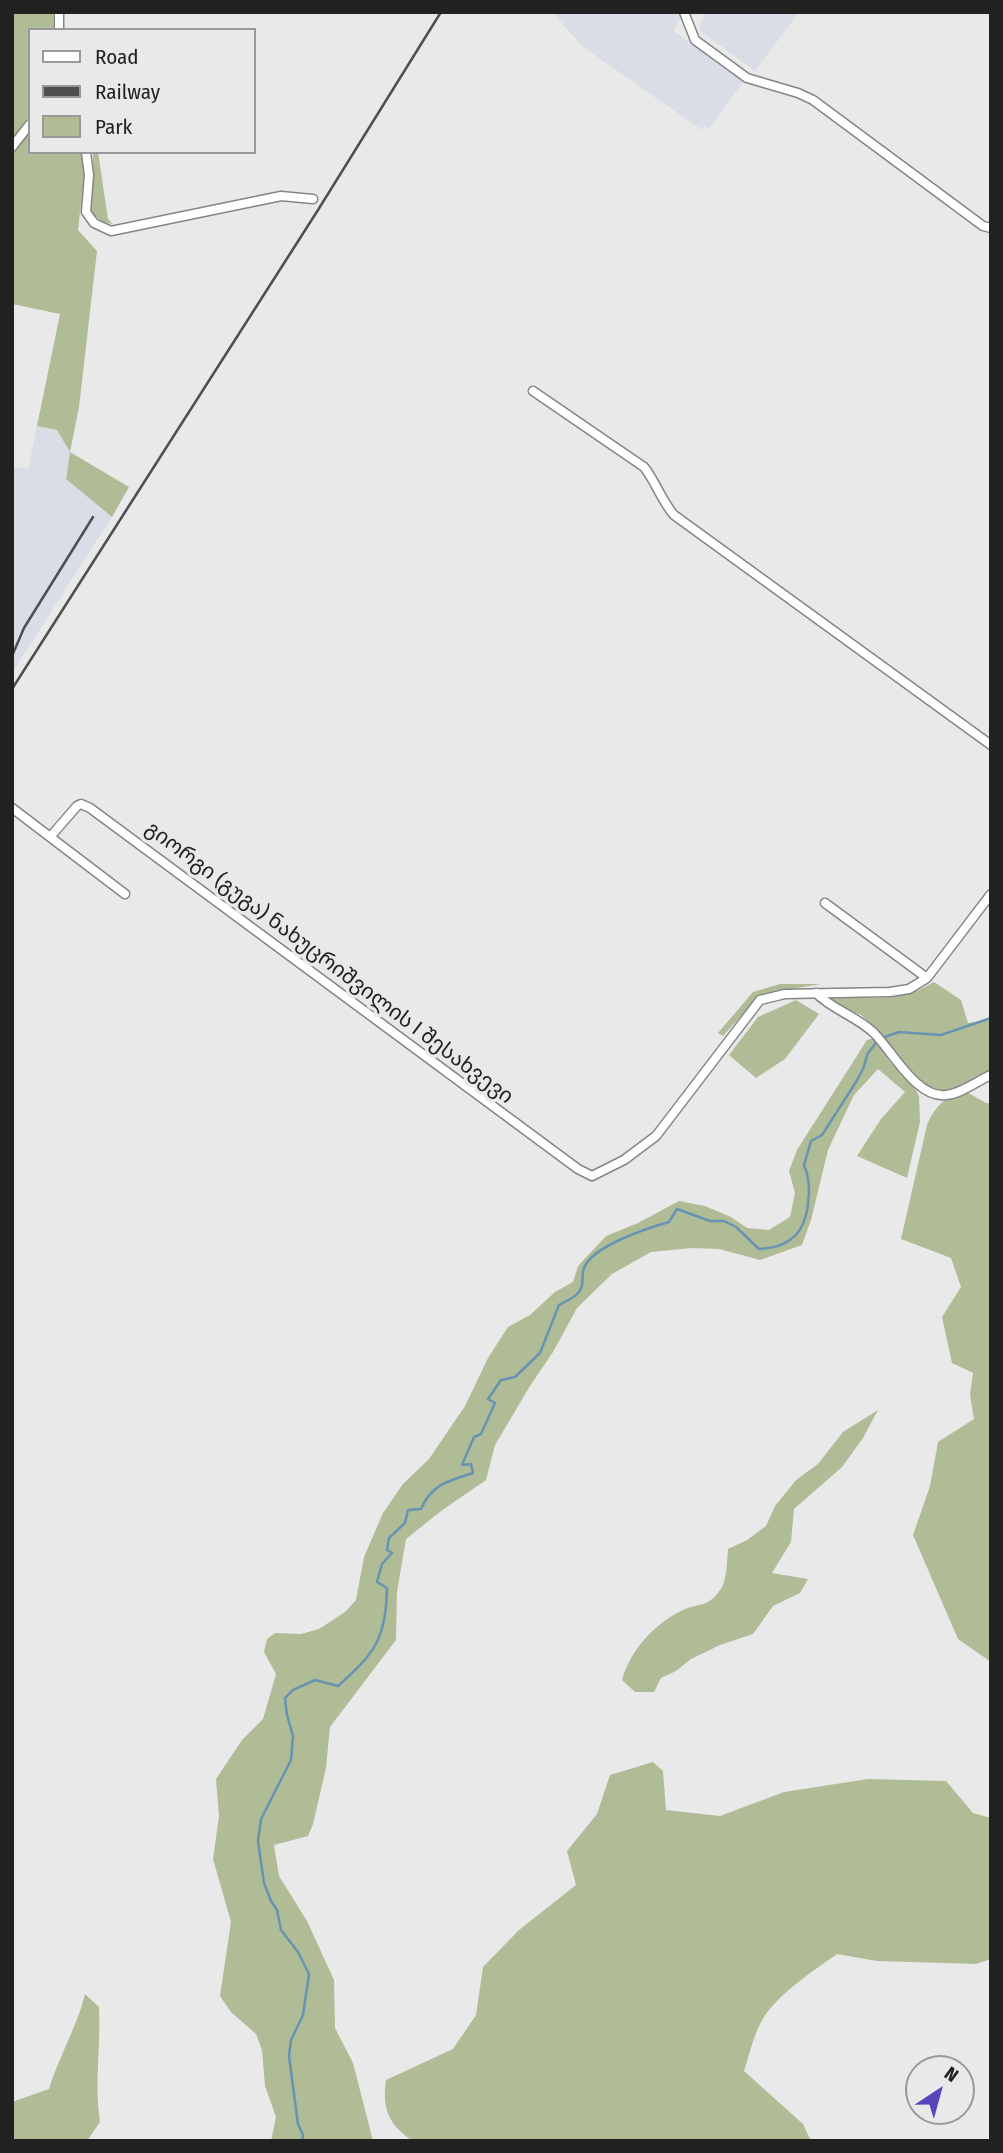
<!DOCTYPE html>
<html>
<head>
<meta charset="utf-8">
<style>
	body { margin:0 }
	#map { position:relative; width:1003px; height:2153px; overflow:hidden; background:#e9e9ea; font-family:"Fira Sans Condensed",sans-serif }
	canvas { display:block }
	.frame { position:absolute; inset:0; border:14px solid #212122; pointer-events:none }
	.legend { position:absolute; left:28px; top:28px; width:228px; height:126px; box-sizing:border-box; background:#e9e9ea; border:2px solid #99999a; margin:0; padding:9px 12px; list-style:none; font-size:21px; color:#212122 }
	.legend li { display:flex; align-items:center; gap:14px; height:35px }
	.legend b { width:35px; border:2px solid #99999a }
	.north { position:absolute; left:905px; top:2055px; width:70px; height:70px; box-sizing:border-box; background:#e9e9ea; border:2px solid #99999a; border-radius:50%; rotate:36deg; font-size:19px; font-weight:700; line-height:28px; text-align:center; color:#212122 }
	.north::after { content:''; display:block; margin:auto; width:24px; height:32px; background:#5845bd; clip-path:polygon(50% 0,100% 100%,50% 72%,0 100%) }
</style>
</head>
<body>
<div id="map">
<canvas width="1003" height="2153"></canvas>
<div class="frame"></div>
<ul class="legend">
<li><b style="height:9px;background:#fff"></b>Road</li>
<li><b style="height:9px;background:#4f4f50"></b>Railway</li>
<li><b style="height:19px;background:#b0bc95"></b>Park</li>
</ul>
<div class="north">N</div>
</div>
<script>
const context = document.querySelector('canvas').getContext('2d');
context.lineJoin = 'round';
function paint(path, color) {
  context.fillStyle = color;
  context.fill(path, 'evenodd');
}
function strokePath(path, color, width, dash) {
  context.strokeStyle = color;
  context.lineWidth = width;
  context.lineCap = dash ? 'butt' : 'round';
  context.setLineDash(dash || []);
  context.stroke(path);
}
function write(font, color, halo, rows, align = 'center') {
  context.font = font + ' "Fira Sans Condensed","Noto Sans Georgian",sans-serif';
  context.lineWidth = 7;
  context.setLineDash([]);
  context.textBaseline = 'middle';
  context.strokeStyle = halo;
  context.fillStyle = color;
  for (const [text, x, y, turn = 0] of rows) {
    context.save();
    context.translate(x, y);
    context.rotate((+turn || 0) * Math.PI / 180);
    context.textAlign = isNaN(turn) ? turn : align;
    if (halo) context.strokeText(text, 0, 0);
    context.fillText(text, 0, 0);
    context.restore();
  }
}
paint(new Path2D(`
	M552 12H681L684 15 673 30 743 82 709 129 705 126 702 130 583 47Z
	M701 12H799L755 71 699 30 704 15Z
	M37 426 57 430 70 452 66 479 112 517 12 673V466L28 469Z`), '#d9dde5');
paint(new Path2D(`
	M12 12H53L54 30H30V115L12 139Z
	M30 130V152H82L85 168 78 230 97 251 79 407 70 452 129 487 112 517 66 479 70 452 57 430 37 426 60 314 12 304V155Z
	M93 152H98L108 219 113 224 103 222 90 212C90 192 94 172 93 152Z
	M934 982 961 1000 968 1023 991 1020V1072L946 1093 933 1091 921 1083 892 1054 879 1032 861 1015 833 1004 830 997C868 998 901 1003 934 982Z
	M780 984H821L774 992 757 998 723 1036 718 1033 753 992Z
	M796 1000 819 1014 785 1059 756 1078 729 1055 758 1017Z
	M875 1038 890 1062 913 1084 919 1096 920 1122 907 1178 857 1156 881 1119 905 1092 878 1069 854 1095 828 1150 811 1220 802 1245 760 1260 719 1249 692 1248 651 1252 612 1274 577 1308 553 1352 530 1386 495 1445 486 1480 441 1511 406 1539 397 1592 396 1640 330 1727 326 1768 313 1824 308 1836 274 1845 279 1876 307 1921 334 1980 335 2028 353 2063 373 2141H271L276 2117 265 2086 262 2050 256 2034 231 2012 220 1996 231 1922 213 1859 219 1816 216 1779 242 1740 263 1719 276 1674 264 1652 267 1639 275 1633 301 1634 319 1629 345 1612 356 1600 364 1557 383 1513 403 1484 429 1459 465 1406 488 1358 508 1327 530 1315 555 1292 573 1282 578 1266 606 1236 638 1223 679 1201 705 1206 731 1217 747 1228 769 1230 790 1217 795 1193 789 1171 797 1150 867 1040Z
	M965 1091 986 1103H991V1662L958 1639 913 1535 930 1486 938 1442 974 1419 970 1395 973 1373 952 1363 942 1317 961 1287 951 1258 901 1239 927 1125C937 1103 943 1100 965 1091Z
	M878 1410 863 1438 842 1467 794 1509 791 1542 772 1573 808 1579 800 1593 773 1606 753 1634 720 1645 691 1659 676 1671 661 1678 654 1692H635L622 1680C630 1651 654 1624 681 1611 701 1601 707 1610 722 1587 727 1577 727 1560 728 1549L747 1540 766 1526 775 1506 796 1480 818 1464 843 1432Z
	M653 1762 663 1771 666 1810 720 1816 784 1792 868 1779 946 1781 973 1813 991 1818V1959L976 1964 877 1961 837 1954C812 1972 774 1996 760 2024 753 2038 749 2056 744 2071L803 2124 811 2141H413C388 2125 382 2108 386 2080L453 2049 476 2015 483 1967 519 1930 576 1885 567 1851 597 1814 610 1775Z
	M85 1994 99 2007C101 2046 94 2084 100 2122L87 2141H12V2102L49 2089C59 2056 77 2027 85 1994Z`), '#b0bc95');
strokePath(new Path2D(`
	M302 2141 303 2135 298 2124 289 2056 291 2040 303 2015 309 1974 298 1952 281 1930 277 1910 271 1901 264 1883 258 1841 261 1819 291 1760 293 1736 287 1715 285 1698 293 1690 315 1680 338 1686C375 1653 386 1639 387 1588L377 1582 382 1564 392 1553 387 1550 389 1538 405 1523 408 1510 421 1509C432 1484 448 1481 473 1473L471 1464 462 1465 474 1437 481 1434 495 1403 488 1399 501 1380 515 1377 540 1353 559 1305C568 1300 580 1296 582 1285 583 1280 582 1273 584 1268 592 1246 648 1228 669 1222L677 1209 710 1221H724L736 1227 759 1249C771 1248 781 1247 791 1239 810 1226 813 1185 804 1165L811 1141 822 1135 856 1082 863 1069 868 1053 879 1039 899 1032 941 1035 991 1018`), '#6694b2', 2.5);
const street = new Path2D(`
	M59 12V30
	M684 12 695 40 747 78 798 93 813 100 983 226 991 228
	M12 147 30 124
	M86 152 89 175 86 212 94 223 111 231 281 196 313 199
	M533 391 644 467C656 482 661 500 674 515L991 745
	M12 808 125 894
	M50 837 77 806 81 804 90 808 578 1169 592 1176 624 1160 656 1136 760 1000 785 994 890 992 909 989 927 978 991 894
	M825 903 927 978
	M816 993C833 1010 856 1016 874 1033 892 1051 917 1099 946 1095 961 1094 977 1081 991 1075`);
strokePath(street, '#848586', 11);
strokePath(street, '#fff', 8);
strokePath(new Path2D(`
	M12 656 24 628 93 517
	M12 689 318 210 441 12`), '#4f4f50', 2.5);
write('21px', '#212122', '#e9e9ea', [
	["გიორგი (გუგა) ნახუცრიშვილის I შესახვევი",329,963,37]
]);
</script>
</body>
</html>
